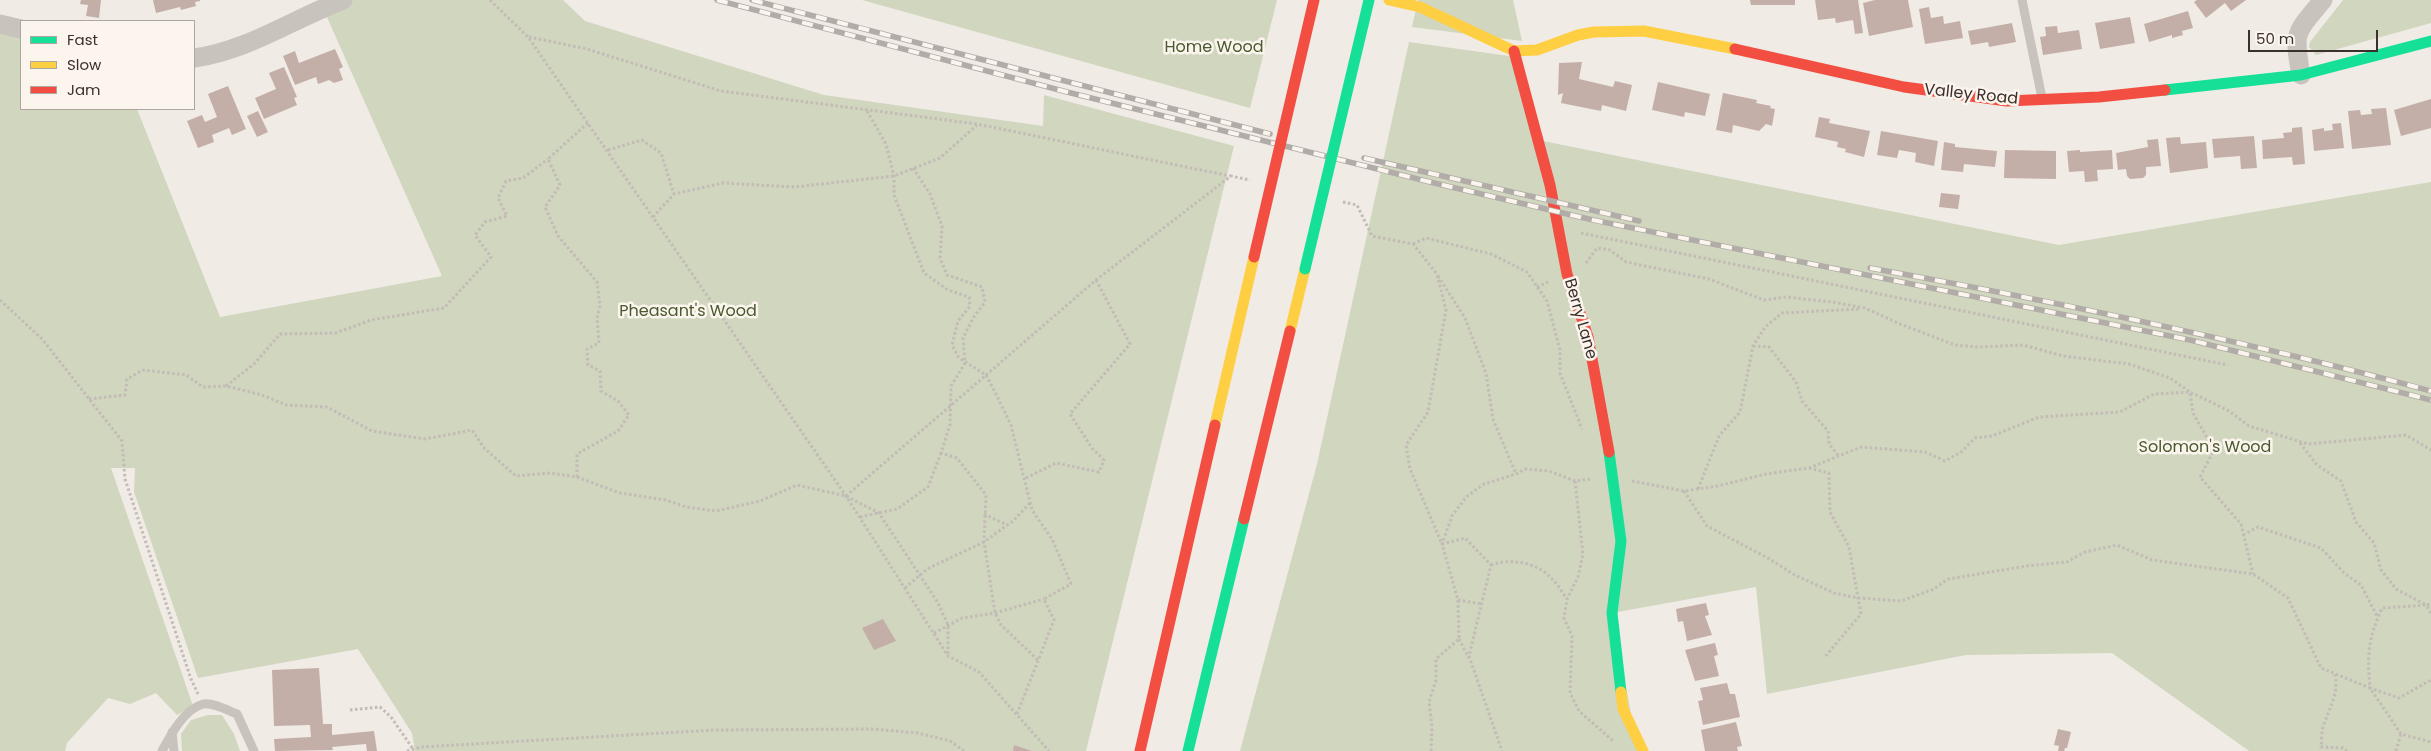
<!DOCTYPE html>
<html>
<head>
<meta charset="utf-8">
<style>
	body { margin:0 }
	#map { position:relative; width:2431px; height:751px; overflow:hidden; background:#f0ebe5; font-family:Poppins,sans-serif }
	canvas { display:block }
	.legend { position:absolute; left:20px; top:20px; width:175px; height:90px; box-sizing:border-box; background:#fbf5ee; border:1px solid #aea6a0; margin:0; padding:6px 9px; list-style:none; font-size:15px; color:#3b302b }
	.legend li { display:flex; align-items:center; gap:10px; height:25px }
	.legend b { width:25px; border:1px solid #aea6a0 }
	.scale { position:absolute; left:2248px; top:30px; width:130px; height:22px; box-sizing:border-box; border:2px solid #3b302b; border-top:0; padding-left:6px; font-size:15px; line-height:18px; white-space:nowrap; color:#3b302b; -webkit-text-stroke:4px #fbf5ee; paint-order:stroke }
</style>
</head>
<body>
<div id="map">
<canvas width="2431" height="751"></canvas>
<ul class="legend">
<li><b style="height:6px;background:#16e098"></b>Fast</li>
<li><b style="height:6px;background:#ffcf43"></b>Slow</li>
<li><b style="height:6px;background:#f24e42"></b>Jam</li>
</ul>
<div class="scale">50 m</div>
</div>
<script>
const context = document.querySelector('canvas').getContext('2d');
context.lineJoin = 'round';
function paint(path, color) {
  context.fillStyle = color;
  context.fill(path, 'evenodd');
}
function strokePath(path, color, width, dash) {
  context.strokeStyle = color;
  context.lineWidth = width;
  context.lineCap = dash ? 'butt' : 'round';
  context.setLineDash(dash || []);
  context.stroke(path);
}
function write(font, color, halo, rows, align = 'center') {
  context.font = font + ' Poppins,sans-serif';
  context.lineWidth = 5;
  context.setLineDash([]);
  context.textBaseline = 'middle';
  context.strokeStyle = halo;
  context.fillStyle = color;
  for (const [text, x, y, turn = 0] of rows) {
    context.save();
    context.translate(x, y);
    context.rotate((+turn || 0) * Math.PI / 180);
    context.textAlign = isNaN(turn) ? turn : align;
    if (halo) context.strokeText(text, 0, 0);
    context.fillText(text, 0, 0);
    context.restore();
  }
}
paint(new Path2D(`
	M331 0H563L585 21 824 95 1043 126 1044 95 1234 146 1086 751H1021L1015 745 1013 751H415L412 733 358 649 198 678 134 492 135 468H111L193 706 177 715 156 693 130 704 108 698 67 743 65 751H0V32L21 38V109H137L220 317 442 276 326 15Z
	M862 0H1277L1250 108Z
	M1418 0H1513L1522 41 1412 27Z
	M2343 0H2431V23L2316 55 2309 47 2310 42Z
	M1409 42 1516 57 1538 140 2059 245 2431 182V751H2249L2112 653 1966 655 1767 694 1756 587 1612 613 1638 751H1240L1317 464Z
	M208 715H222L234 734 240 751H182L181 734 191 720Z`), '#d1d6bf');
paint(new Path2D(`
	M81 0H101L99 18 86 16 88 5 80 4Z
	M153 0H200V1L195 2 196 6 181 10 180 7 156 13Z
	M1750 0H1795V5H1751Z
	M1815 0H1858L1863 33 1855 34 1853 20 1836 23 1835 18 1818 20Z
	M1875 0H1908L1913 27 1869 36 1863 3Z
	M2197 0H2246L2231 11 2225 3 2206 18 2194 2Z
	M1929 7 1931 18 1943 16 1944 24 1960 21 1963 38 1925 44 1919 9Z
	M2188 11 2193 28 2182 31 2183 35 2172 38V35L2149 42 2144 24Z
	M2130 17 2135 43 2100 49 2095 23Z
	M2012 23 2016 42 1989 47 1988 42 1971 45 1968 31Z
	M2057 26 2058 33 2079 30 2082 49 2043 55 2040 37 2046 36 2045 27Z
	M335 49 343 67 339 69 343 80 334 83 329 80 318 84 316 77 295 85 283 56 295 51 299 63Z
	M1582 62 1579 79 1613 87 1615 81 1632 85 1626 111 1602 105 1601 111 1561 103 1563 93 1558 95 1559 63Z
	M284 67 297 97 294 98 297 105 264 119 255 98 276 89 269 73Z
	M1658 82 1710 94 1705 116 1685 112 1684 117 1652 110Z
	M228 86 246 129 232 135 229 128 212 135 214 142 198 148 187 121 202 115 205 122 217 117 208 94Z
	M1723 93 1757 100 1756 103 1771 106 1770 108 1775 109 1772 126 1766 124 1759 131 1733 125 1732 133 1716 130Z
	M2431 99V128L2401 136 2394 110Z
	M2386 108 2391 145 2352 149 2348 111 2360 110 2361 115 2372 114 2371 109Z
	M258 111 268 132 257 137 247 116Z
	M1819 117 1830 119 1829 123 1870 131 1864 157 1845 152 1846 149 1837 147 1838 142 1815 137Z
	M2341 123 2344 148 2314 151 2312 130 2324 128V131L2333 130 2332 124Z
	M2302 127 2305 164 2293 165 2292 157 2263 159 2262 140 2284 138 2283 133 2292 132V128Z
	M1881 131 1938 141 1934 166 1915 162 1916 153 1899 150 1897 158 1877 155Z
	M2254 136 2257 168 2241 169 2240 156 2214 158 2212 139Z
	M2180 137 2181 144 2206 142 2208 168 2170 173 2166 138Z
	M2158 139 2161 166 2146 167V175L2143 178 2130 179 2127 176 2126 169 2118 170 2116 153 2148 147 2147 140Z
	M1944 142 1955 144V147L1997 151 1995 167 1964 164 1963 172 1941 170Z
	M2005 150 2056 151V179L2004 178Z
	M2080 150V152L2112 150 2113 169 2097 170 2098 181 2085 182 2084 171 2069 172 2067 151Z
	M1941 193 1960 195 1958 209 1939 207Z
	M1706 603 1709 615 1705 616 1712 635 1687 641 1683 621 1678 622 1676 609Z
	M883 619 896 641 874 650 862 628Z
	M1715 643 1718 655 1714 656 1719 676 1695 681 1685 650Z
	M319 668 323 724H332V735L374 731 377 751H367L366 744 332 747 333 750 275 751 274 739 311 737 310 725 274 726 272 670Z
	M1727 683 1730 694H1735L1740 717 1703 725 1698 701 1703 700 1700 688Z
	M1736 722 1742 746 1737 747 1738 751H1705L1701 730Z
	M2058 729 2071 732 2067 748H2065L2064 751H2058L2059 746 2054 745Z
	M1014 745 1032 751H1013Z`), '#c3afa7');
strokePath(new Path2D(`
	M490 0 528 37 846 496 948 656 979 672 1049 751
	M529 37 587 49 721 91 977 124 1230 176
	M867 111 886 144 894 176V195L924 273 948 290 969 297 970 306 958 321 952 345 959 358 986 375 996 394 1011 425 1032 510 1052 539 1071 584 1044 599 1054 620 1017 714
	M608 150 642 140 661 153 674 194
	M913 168 930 194 942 226 940 258 947 275 982 287 985 302 973 318 963 338 965 363 951 386 950 425 941 453 957 458 986 495 984 542 995 613 1001 625 1038 660
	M1343 202 1357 205 1372 236 1413 244 1437 274 1446 310 1428 412 1406 445 1410 469 1442 544 1465 538 1491 565 1469 656 1502 751
	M653 217 674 194 723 183 794 187 894 176 940 158 977 125
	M1581 233 2228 365
	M1413 244 1426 238 1491 254 1527 272 1547 301 1560 350V373L1582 429
	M1586 263 1597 248 1610 250 1626 262 1709 279 1764 300 1786 297 1832 302 1865 308 1900 324 1955 345 1979 347 2023 345 2063 356 2129 364 2170 378 2190 392 2193 413 2214 450 2200 477 2241 524 2253 574
	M1438 276 1465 318 1486 373 1493 419 1516 474
	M1537 287 1548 282
	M0 300 43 340 122 441 125 479 191 679 198 694
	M1753 346 1769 347 1796 382 1802 401 1828 431 1829 444 1839 456
	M226 386 254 364 280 334 336 333 371 320 444 308 491 257 475 235 485 222 507 216 498 198 506 181 523 178 548 159
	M89 399 125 395 127 379 143 370 186 375 203 387 226 386 262 395 286 405 327 407 372 431 425 439 472 430 484 448 516 476 550 473 577 477 620 493 666 500 686 507 716 511 760 501 797 485 846 496 879 513 938 603 948 625V656
	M2300 443 2317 465 2341 481 2356 522 2374 543 2381 570 2396 589 2426 605 2431 604
	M1809 468 1829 473 1830 512 1849 547 1861 614 1824 658
	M577 477V454L618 431 629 415 618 401 601 391 600 371 588 365 587 349 599 343 597 318 600 306 597 282 558 236 545 207 560 185 548 159 588 123
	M1026 478 1056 463 1099 472 1104 460 1092 448 1070 414 1130 344 1096 280
	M1575 481 1583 554 1578 577 1567 599 1564 618 1572 636 1570 693 1579 711 1613 741
	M1632 481 1684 491 1718 486 1766 474 1809 468 1861 447 1925 452 1945 461 1961 452 1975 438 1992 436 2039 417 2120 412 2154 394 2190 392 2229 411 2249 426 2308 444 2406 435 2431 450
	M1698 489 1719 436 1740 412 1753 346 1765 327 1782 313 1860 309
	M1684 491 1707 526 1768 558 1793 574 1834 593 1858 598 1901 601 1934 589 1948 579 2027 566 2067 562 2085 552 2117 545 2152 560 2253 574 2288 598 2321 668 2370 688 2401 734 2431 742
	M846 496 1096 280 1231 176 1250 180
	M984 514 1007 525
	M860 517 897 509 928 487 941 453
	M2243 535 2258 527 2321 548 2344 573 2361 585 2377 616
	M1491 565C1509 558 1536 562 1550 577 1557 583 1562 592 1567 599
	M905 588 927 569 984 542 1013 521 1030 503
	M1458 600 1482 604
	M2431 613 2426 605 2382 608C2368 640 2367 653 2370 688L2399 698 2431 680
	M934 633 962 618 995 613 1044 599
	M1459 639 1469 658
	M2335 674C2339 695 2329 708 2323 727 2321 733 2322 741 2321 747L2343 748 2347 751
	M350 710 380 707 391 717 413 749
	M407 751 421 747 715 730 872 729 918 733 950 741 964 751
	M1431 751 1432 727 1429 702 1436 680V659L1459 639 1458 600 1442 544 1452 516 1466 497 1484 484 1516 474 1525 469 1549 471 1575 481 1592 479
	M2396 751 2401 734`), '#c2bbb6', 3, [2.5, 2.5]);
strokePath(new Path2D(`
	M2022 0 2042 98
	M172 732 174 751
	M162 751C170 736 184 709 203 704 213 702 227 710 237 714L254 751`), '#c9c3be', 9);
strokePath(new Path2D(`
	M0 24 21 29
	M194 58C247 51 293 19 343 0
	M2301 75C2293 31 2295 34 2323 0`), '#c9c3be', 19);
strokePath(new Path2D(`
	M2165 90 2301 75 2431 41
	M1609 452 1621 541 1612 613 1621 692
	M1188 751 1244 519`), '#16e098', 11);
strokePath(new Path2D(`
	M1389 0 1420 7 1514 51 1537 50 1578 35 1594 32 1644 31 1735 49
	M1290 331 1305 269
	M1215 425 1254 257
	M1621 692 1623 709 1643 751`), '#ffcf43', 11);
strokePath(new Path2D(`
	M1735 49 1904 87 2007 101 2099 97 2165 90
	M1514 51 1550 185 1567 274 1588 337 1609 452
	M1244 519 1290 331
	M1140 751 1215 425`), '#f24e42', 11);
const rail = new Path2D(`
	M717 0 1067 92 1434 183 1593 220 2190 340 2431 400
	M752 0 1270 134
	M1364 158 1639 221
	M1870 268C2058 302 2246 341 2431 391`);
strokePath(rail, '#b1aca8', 5.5);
strokePath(rail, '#fbf5ee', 4, [11]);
strokePath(new Path2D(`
	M1305 269 1369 0`), '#16e098', 11);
strokePath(new Path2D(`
	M1254 257 1314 0`), '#f24e42', 11);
write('16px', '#4a5a2e', '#fbf5ee', [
	["Home Wood",1214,48],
	["Pheasant's Wood",688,312],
	["Solomon's Wood",2205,448]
]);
write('16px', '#3b302b', '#fbf5ee', [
	["Valley Road",1971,95,6],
	["Berry Lane",1580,319,74]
]);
</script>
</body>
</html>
